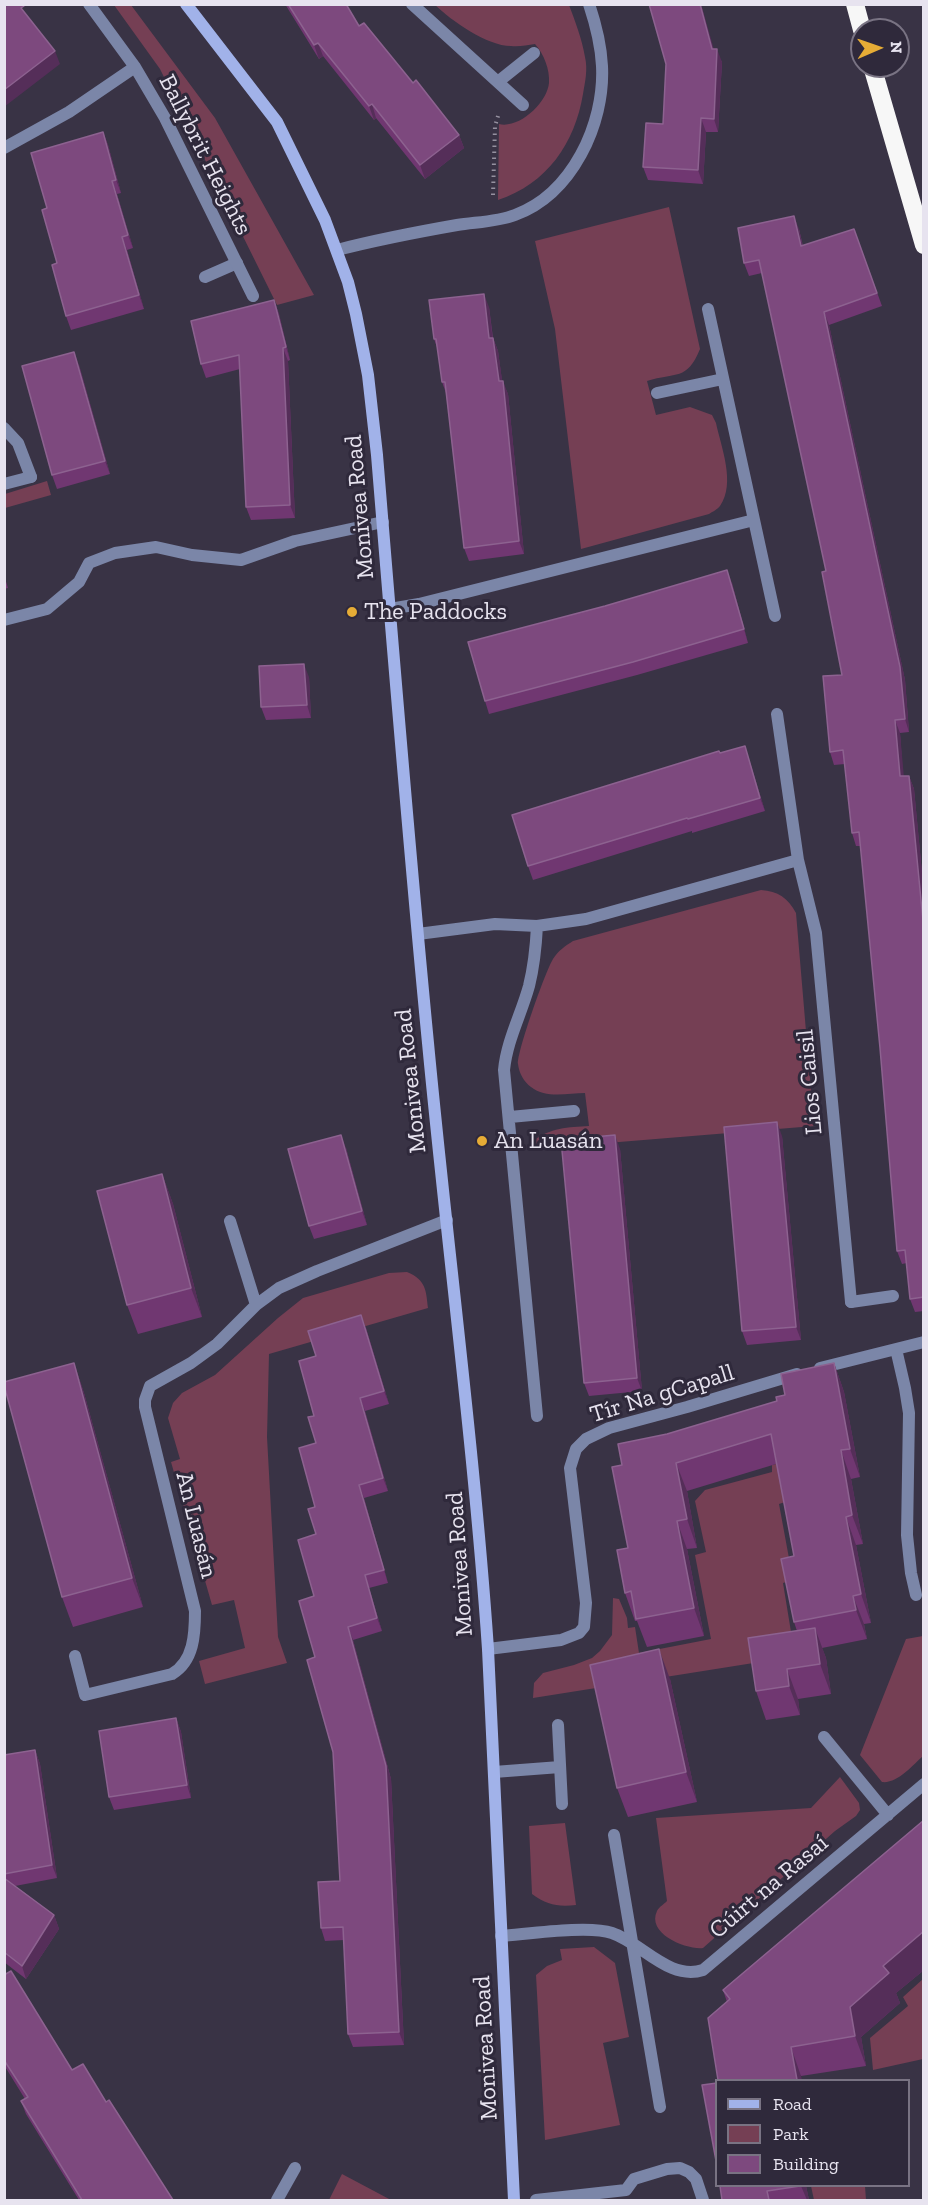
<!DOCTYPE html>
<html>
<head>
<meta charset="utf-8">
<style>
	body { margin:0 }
	#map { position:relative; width:928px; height:2205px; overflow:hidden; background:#393345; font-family:"Zilla Slab",serif }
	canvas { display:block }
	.frame { position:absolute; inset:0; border:6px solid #e7e3ef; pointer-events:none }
	.legend { position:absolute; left:715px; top:2079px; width:195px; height:108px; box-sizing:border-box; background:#2f293b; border:2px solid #797383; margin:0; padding:8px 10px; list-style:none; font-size:18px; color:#e7e3ef }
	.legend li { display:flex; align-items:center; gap:12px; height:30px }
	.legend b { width:30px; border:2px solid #797383 }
	.north { position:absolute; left:850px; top:18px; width:60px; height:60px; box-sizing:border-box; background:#2f293b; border:2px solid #797383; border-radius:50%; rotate:88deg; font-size:16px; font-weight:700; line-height:24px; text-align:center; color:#e7e3ef }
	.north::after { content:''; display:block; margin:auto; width:21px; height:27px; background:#e6ac36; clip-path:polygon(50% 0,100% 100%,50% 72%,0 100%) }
</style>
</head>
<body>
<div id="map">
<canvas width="928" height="2205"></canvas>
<div class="frame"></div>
<ul class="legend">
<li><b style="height:8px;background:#a1b2e9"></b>Road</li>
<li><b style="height:16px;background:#753f54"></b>Park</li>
<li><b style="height:16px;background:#7d497e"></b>Building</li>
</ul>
<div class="north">N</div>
</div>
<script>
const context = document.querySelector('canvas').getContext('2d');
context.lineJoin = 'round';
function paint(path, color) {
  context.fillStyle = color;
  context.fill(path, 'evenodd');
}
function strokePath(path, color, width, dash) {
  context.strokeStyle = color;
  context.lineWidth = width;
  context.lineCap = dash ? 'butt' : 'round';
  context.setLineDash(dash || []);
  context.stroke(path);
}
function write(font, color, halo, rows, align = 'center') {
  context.font = font + ' "Zilla Slab",serif';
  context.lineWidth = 6;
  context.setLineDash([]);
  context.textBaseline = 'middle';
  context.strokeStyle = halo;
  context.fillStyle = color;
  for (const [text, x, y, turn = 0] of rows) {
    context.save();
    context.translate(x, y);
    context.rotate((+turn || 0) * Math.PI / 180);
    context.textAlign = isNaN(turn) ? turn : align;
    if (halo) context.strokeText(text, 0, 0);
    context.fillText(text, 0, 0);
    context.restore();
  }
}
paint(new Path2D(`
	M114 5H131L215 118 314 295 277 305 160 69Z
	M435 5H569C575 21 582 39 585 57 588 70 585 82 583 94 575 143 547 184 498 200L499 124C519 129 547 103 549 83 550 70 544 54 535 44 527 45 519 47 511 46 487 46 452 21 435 5Z
	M669 207 700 349C687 381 676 372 647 381L656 415 690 407 712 415 716 423C721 447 736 483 720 506 718 509 712 512 709 514L581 549 555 329 535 241Z
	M47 481 51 495 5 508V494Z
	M761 890C778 891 788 898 796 913L814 1126 534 1149 533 1141C550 1128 568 1127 589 1126L585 1093C568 1093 546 1099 531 1087 524 1082 519 1073 518 1064 517 1052 545 972 553 959 558 951 565 946 573 941Z
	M407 1272C426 1280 426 1290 428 1308L269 1354 267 1437 278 1637 287 1663 205 1684 199 1661 245 1648 234 1600 212 1605 171 1462 180 1459 168 1418 173 1403 182 1393 215 1375 278 1318 303 1298 389 1273Z
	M784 1462 788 1501 779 1504 793 1580 783 1583 792 1638 804 1655 533 1698 534 1683 543 1673 574 1665 592 1658 600 1651 612 1635 613 1598 619 1599 627 1618 628 1628 635 1627 639 1653 711 1639 695 1555 706 1552 695 1501 705 1490 772 1472V1465Z
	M923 1636V1756C913 1765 897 1784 882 1782L860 1755 906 1639Z
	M840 1777 859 1803 860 1810 856 1816 835 1831 703 1948C687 1950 646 1934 657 1911 659 1907 664 1904 667 1901L656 1818 811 1808Z
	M565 1823 576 1905C558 1907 547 1905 532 1894L529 1826Z
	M594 1947 615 1963 629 2037 603 2043 620 2125 545 2140 536 1975 547 1966 562 1960 560 1949Z
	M923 1979V2059L873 2070 870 2038 908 2006 903 1997Z
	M342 2174 391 2200H329Z
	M811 2186H865L866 2200H814Z`), '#753f54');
strokePath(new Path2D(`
	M493 195 495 126 498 116`), '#9691a0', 4, [1.5, 4.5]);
strokePath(new Path2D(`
	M499 81 534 53
	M205 277 237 263
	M4 484 31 477
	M4 620 47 609 79 582 89 563 115 553 156 547 192 555 241 560 295 541 383 522
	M851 1302 893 1296`), '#7b86a8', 12);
strokePath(new Path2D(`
	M89 4 135 67 165 118 253 296
	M412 4 523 105
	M4 148 69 112 135 67
	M337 250C376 240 417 232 457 225 476 222 497 222 515 215 572 194 605 124 602 66 601 45 596 25 589 4
	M708 309 775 616
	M657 393 723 379
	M4 428 18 443 31 477
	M390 609 419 604 754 520
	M777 714 798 860 816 933 851 1302
	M537 926C536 946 534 966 529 986 521 1015 507 1040 504 1070L537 1416
	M418 934 495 924 537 926 586 919 798 860
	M510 1117 574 1111
	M230 1221 256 1305
	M896 1349 905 1388 909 1413 907 1535 911 1573 916 1595
	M820 1368 924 1342
	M488 1649 561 1640 579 1633 584 1627 586 1603 570 1468 576 1449 586 1439 609 1428 687 1407 797 1374
	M75 1656 85 1695 172 1674C194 1661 195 1634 195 1611L145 1407V1400L150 1386 191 1363 217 1344 256 1305 279 1288 317 1271 447 1220
	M558 1725 562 1804
	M824 1737 888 1815
	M494 1772 560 1767
	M614 1835 660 2107
	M501 1936C528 1934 589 1925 612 1933 642 1943 669 1981 703 1970L924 1784
	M277 2200 295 2168
	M536 2200 626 2190 634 2179 667 2169 680 2168 689 2172 696 2179 703 2200`), '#7b86a8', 12);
strokePath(new Path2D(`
	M186 4 277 122 325 220 348 282 356 314 368 375 377 455C393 651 409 848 428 1043 447 1245 474 1446 488 1649L514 2200`), '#a1b2e9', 12);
strokePath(new Path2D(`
	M855 4 862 30
	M872 66 924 245`), '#f7f7f7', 18);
paint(new Path2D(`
	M285 4H346L359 26 413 83 459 135 464 148 425 179 376 118 374 120 323 56 319 59Z
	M649 4H701L713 49 722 62 718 132H706L703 184 648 180 643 167 663 124 666 64Z
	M103 132 108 145 121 193 117 194 133 248 127 250 144 309 71 330 66 316 47 208Z
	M799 229 803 246 854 229 882 306 829 325 905 680 909 732 900 733 903 776H909L914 789 924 894V1311L915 1312 910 1299 907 1263 902 1264 897 1251 880 1048 861 846H856L852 833 845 764 834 765 830 752 842 675 826 571 762 273 749 276 744 263Z
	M274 300 279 314 290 360 288 361 295 518 251 520 246 507 240 369 206 378 201 364Z
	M489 307 493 338 498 351 502 381 508 394 524 554 469 561 464 548 446 393 442 382 438 350 434 339Z
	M79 365 110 474 57 489 52 475Z
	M4 575 8 588 4 589Z
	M732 583 748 643 637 675 489 714 485 701Z
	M309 677 311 718 266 720 261 707Z
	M745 746 765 811 692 833V831L533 880 528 866 720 753Z
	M782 1136 801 1340 747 1345 742 1331Z
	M346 1148 367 1225 314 1239 309 1226Z
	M620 1149 642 1391 589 1396 584 1383Z
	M162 1174 173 1204 202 1317 138 1334 127 1305Z
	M366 1328 389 1404 365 1411 388 1491 364 1498 388 1583 369 1588 382 1631 353 1640 391 1779 404 2045 353 2047 348 2034 344 1940 325 1941 321 1928 340 1881 333 1752 315 1657 314 1596 316 1534 315 1507 316 1443 314 1416 316 1356Z
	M74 1363 84 1393 143 1607 73 1627 62 1597Z
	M834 1363 844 1392 860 1477 851 1479 863 1544 856 1545 871 1623 864 1624 867 1639 822 1648 826 1658 831 1694 798 1699 800 1715 766 1720 756 1691 797 1631 794 1622V1556L776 1464 687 1491 697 1548 687 1549 704 1636 647 1647 637 1621H635L625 1593 628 1548 622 1465 667 1434 777 1401Z
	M670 1679 697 1802 628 1817 617 1788Z
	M176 1718 181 1732 191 1798 114 1810 109 1797Z
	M35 1750 40 1764 57 1878 15 1886 54 1915 59 1929 26 1979 4 1962V1755Z
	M924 1820V1970L896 1993 900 2003 861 2037 866 2066 801 2076 727 2002 723 1990Z
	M4 1975 72 2070 106 2102 173 2200H79L26 2114 21 2101 25 2099 4 2065Z
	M720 2186H806L809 2200H722Z`), '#703771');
paint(new Path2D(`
	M700 4H701L717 60V49L722 62 718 132 714 119 712 49Z
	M318 43 323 56 319 59 314 45Z
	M55 51 60 64 4 107V90Z
	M372 104 376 118 374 120 369 106Z
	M701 118 706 132 703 184 698 170Z
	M103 132 108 145 121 193 116 180Z
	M459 135 464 148 425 179 420 165Z
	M112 181 117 194 133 248 128 235Z
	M794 216 799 229 805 259 801 246Z
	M122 237 127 250 144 309 139 295Z
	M484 294 489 307 494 351 489 338Z
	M274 300 279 314 290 360 286 347Z
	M824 312 829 325 905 680 909 732 905 719Z
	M493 338 498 351 504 394 499 381Z
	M283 348 288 361 295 518 290 505Z
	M74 352 79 365 110 474 105 461Z
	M503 381 508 394 524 554 519 541Z
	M727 570 732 583 748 643 744 629Z
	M304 664 309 677 311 718 307 705Z
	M895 720 900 733 905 789 900 776Z
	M745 746 765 811 760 798Z
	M909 776 914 789 924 894V931Z
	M777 1122 782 1136 801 1340 796 1327Z
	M341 1135 346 1148 367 1225 362 1211Z
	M615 1135 620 1149 642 1391 637 1378Z
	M162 1174 173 1204 202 1317 191 1288Z
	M361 1315 366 1328 389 1404 384 1391Z
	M74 1363 84 1393 143 1607 132 1578Z
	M834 1363 844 1392 860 1477 850 1449Z
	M360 1398 365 1411 388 1491 383 1478Z
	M841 1450 851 1479 863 1544 852 1515Z
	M676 1463 687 1491 697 1548 687 1519Z
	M359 1485 364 1498 388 1583 384 1570Z
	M846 1517 856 1545 871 1623 861 1594Z
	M677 1521 687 1549 704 1636 694 1608Z
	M365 1575 369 1588 382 1631 377 1618Z
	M853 1596 864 1624 867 1639 856 1610Z
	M348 1627 353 1640 391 1779 404 2045 399 2032Z
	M815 1628 826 1658 831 1694 820 1664Z
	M659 1649 670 1679 697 1802 686 1772Z
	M787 1669 798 1699 800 1715 789 1686Z
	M176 1718 181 1732 191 1798 187 1785Z
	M35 1750 40 1764 57 1878 52 1865Z
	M54 1915 59 1929 26 1979 22 1966Z
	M924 1931V1970L896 1993 900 2003 861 2037 866 2066 855 2036 850 2007 883 1966Z
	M791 2047 801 2076 802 2080H797Z
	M801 2186H806L809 2200H807Z`), '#552e59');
const building = new Path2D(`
	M4 4H23L24 6 21 8 55 51 4 90Z
	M288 4H346L359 26 364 23 413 83 416 80 459 135 420 165 372 104 369 106 318 43 314 45Z
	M649 4H700L712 49H717L714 119 701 118 698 170 643 167 646 123 663 124 666 64Z
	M103 132 116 180 112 181 128 235 122 237 139 295 66 316 52 265 57 263 42 210 47 208 31 153Z
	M794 216 801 246 854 229 877 293 824 312 900 667 905 719 895 720 900 776H909L924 931V1297L910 1299 905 1250 897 1251 880 1048 859 832 852 833 843 750 830 752 823 676 842 675 822 572 826 571 759 260 744 263 738 228Z
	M484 294 489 338H493L499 381H503L519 541 464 548 445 382H442L436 339H434L429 300Z
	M274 300 286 347 283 348 290 505 246 507 239 355 201 364 191 321Z
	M74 352 105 461 52 475 22 366Z
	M727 570 744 629 633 662 485 701 468 642 605 606Z
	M304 664 307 705 261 707 259 666Z
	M745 746 760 798 688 819 687 818 528 866 512 815 719 751 720 753Z
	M777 1122 796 1327 742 1331 724 1127Z
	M341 1135 362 1211 309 1226 288 1149Z
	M615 1135 637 1378 584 1383 561 1140Z
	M162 1174 191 1288 127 1305 97 1191Z
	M361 1315 384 1391 360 1398 383 1478 359 1485 384 1570 365 1575 377 1618 348 1627 386 1766 399 2032 348 2034 343 1927 321 1928 318 1882 340 1881 333 1752 307 1660 315 1657 299 1601 314 1596 298 1540 316 1534 308 1509 315 1507 299 1448 316 1443 308 1417 314 1416 299 1361 316 1356 308 1331Z
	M74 1363 132 1578 62 1597 4 1385V1382Z
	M834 1363 850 1449 841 1450 852 1515 846 1517 861 1594 853 1596 856 1610 794 1622 781 1559 794 1556 771 1434 676 1463 687 1519 677 1521 694 1608 636 1619 631 1591 625 1593 617 1550 628 1548 612 1467 622 1465 618 1444 667 1434 777 1401 776 1397 785 1395 781 1374Z
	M815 1628 820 1664 787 1669 789 1686 756 1691 748 1638Z
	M659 1649 686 1772 617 1788 590 1665Z
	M176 1718 187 1785 109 1797 99 1731Z
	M35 1750 52 1865 4 1874V1755Z
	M924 1820V1931L883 1966 889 1973 850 2007 855 2036 791 2047 797 2080H718L708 2018 730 1999 723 1990Z
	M4 1878 54 1915 22 1966 4 1952Z
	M11 1971 72 2070 83 2064 106 2102 109 2100 134 2139 173 2200H82L21 2101 28 2097 4 2060V1975Z
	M717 2083V2166L702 2085Z
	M720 2186H800L767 2191 769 2200H722Z`);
paint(building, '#7d497e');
strokePath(building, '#8d6290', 1.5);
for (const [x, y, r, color] of [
	[352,612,6,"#e6ac36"],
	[482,1141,6,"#e6ac36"]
]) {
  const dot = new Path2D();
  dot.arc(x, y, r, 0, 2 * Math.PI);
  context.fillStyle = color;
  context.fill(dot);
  strokePath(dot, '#2f293b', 2);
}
write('24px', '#e7e3ef', '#2f293b', [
	["Ballybrit Heights",205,155,63],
	["Monivea Road",360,507,-95],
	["Monivea Road",411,1081,-96],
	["Lios Caisil",810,1082,-95],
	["Tír Na gCapall",662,1394,-17],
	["An Luasán",196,1525,76],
	["Monivea Road",460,1564,-94],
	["Cúirt na Rasaí",769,1887,-40],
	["Monivea Road",486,2048,-93]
]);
write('24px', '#e7e3ef', '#2f293b', [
	["The Paddocks",364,612],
	["An Luasán",494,1141]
], 'left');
</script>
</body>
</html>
